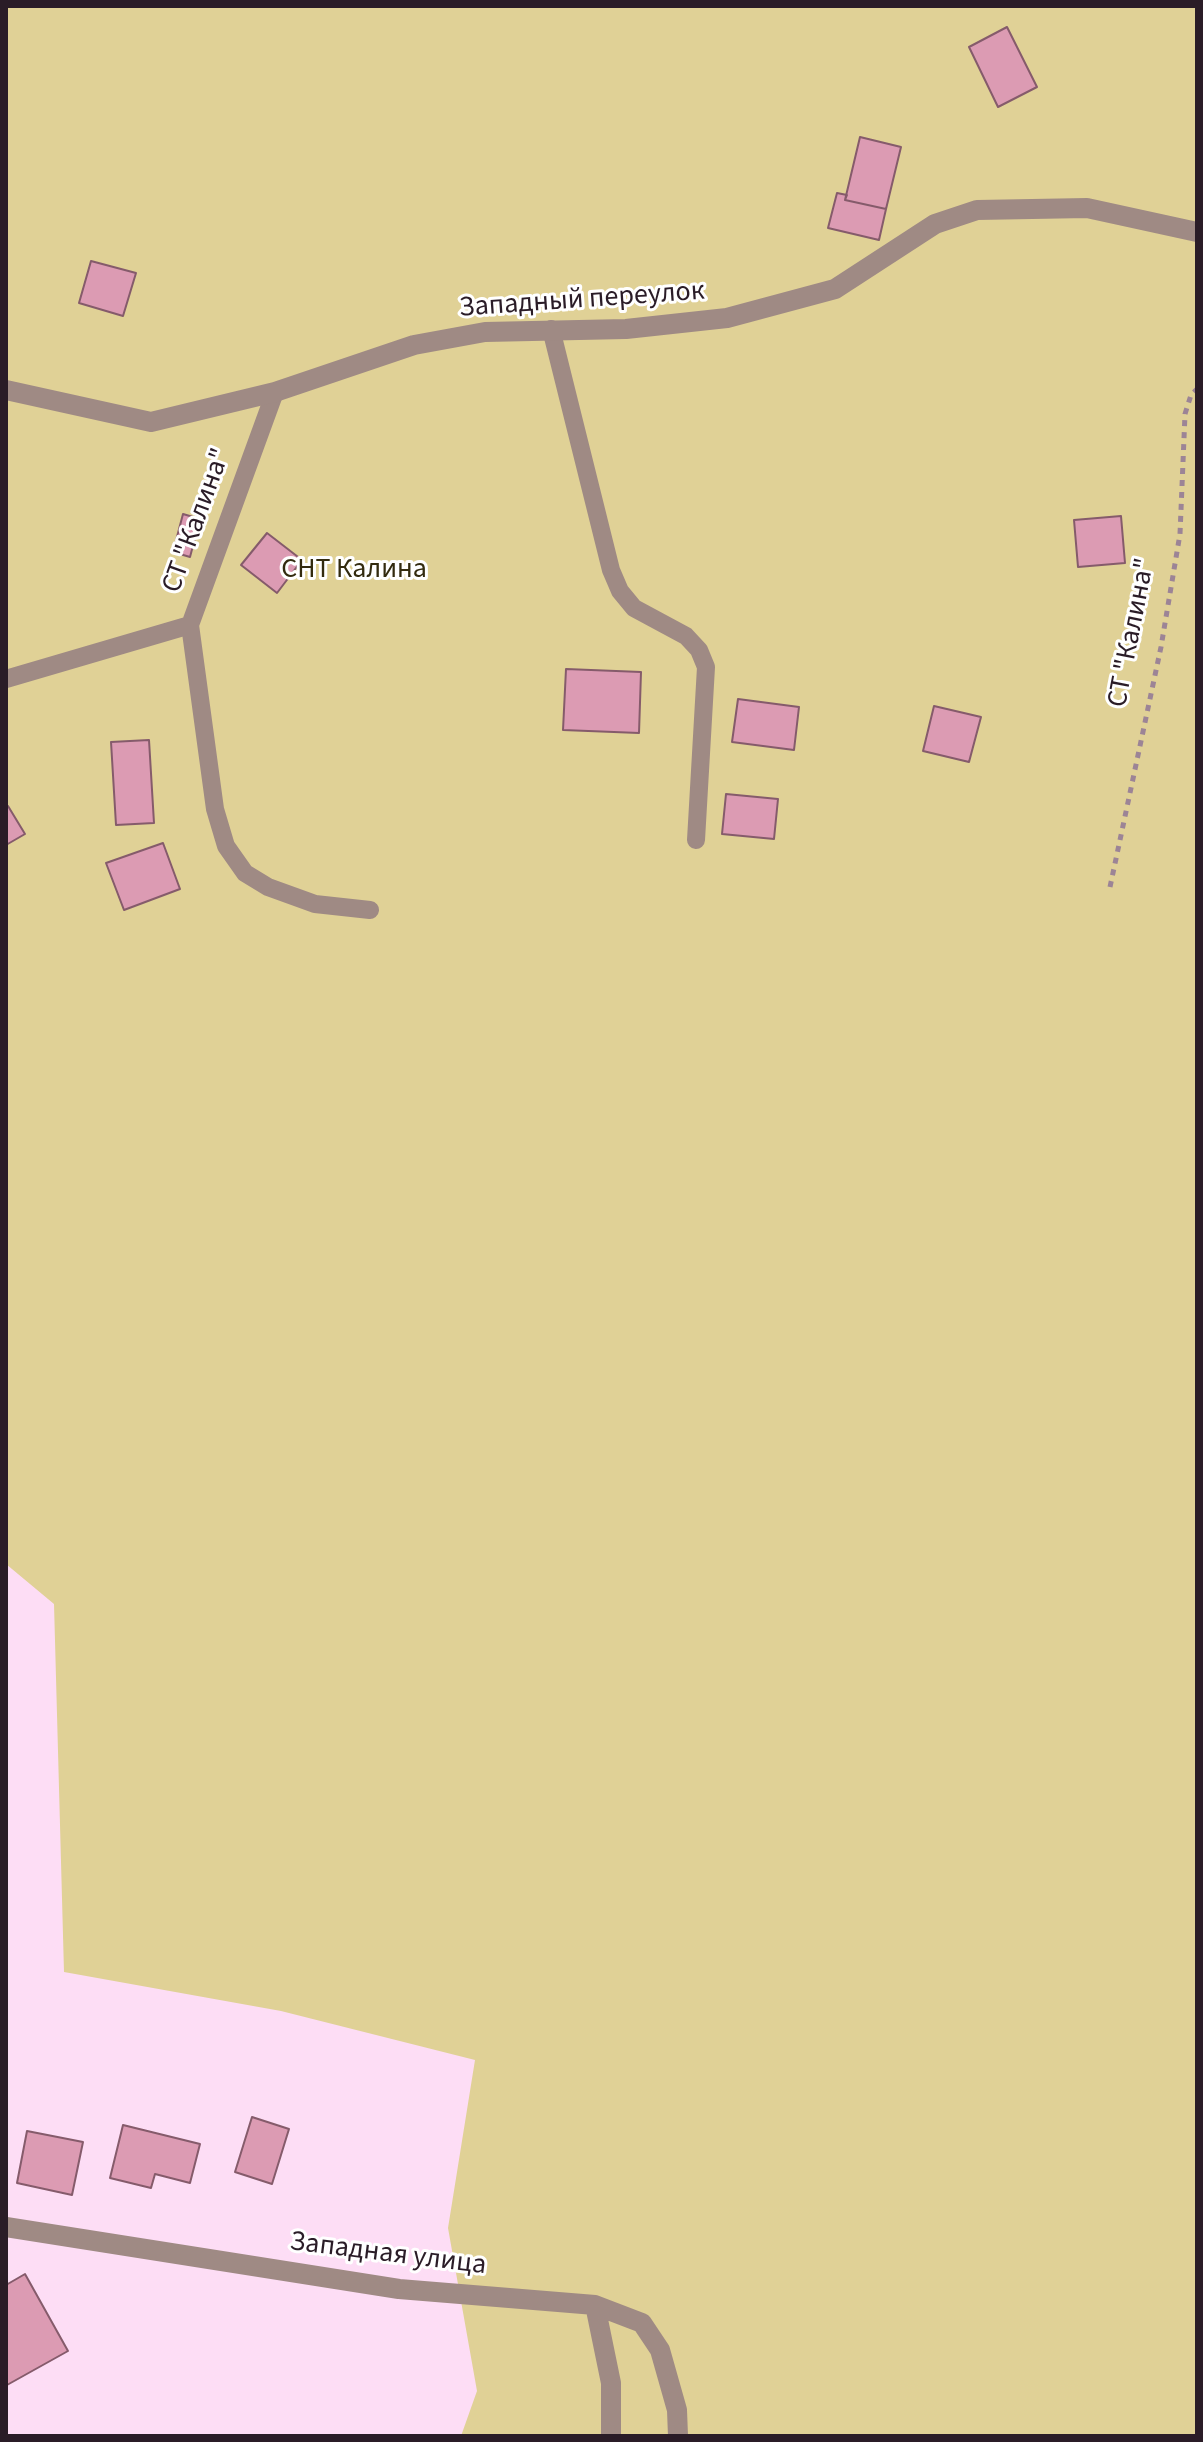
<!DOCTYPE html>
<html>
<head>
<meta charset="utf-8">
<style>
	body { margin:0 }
	#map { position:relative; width:1203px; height:2442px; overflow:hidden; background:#fdddf5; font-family:"Source Sans 3",sans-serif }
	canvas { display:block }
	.frame { position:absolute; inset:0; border:8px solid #2a1c27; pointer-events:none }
</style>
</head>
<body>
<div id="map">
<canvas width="1203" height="2442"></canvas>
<div class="frame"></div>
</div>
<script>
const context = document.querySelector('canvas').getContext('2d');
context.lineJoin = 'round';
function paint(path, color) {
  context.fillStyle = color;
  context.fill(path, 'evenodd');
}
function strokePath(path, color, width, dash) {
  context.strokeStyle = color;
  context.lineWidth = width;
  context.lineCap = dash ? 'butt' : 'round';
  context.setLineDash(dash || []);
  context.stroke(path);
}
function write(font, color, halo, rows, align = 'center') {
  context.font = font + ' "Source Sans 3",sans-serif';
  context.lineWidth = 6;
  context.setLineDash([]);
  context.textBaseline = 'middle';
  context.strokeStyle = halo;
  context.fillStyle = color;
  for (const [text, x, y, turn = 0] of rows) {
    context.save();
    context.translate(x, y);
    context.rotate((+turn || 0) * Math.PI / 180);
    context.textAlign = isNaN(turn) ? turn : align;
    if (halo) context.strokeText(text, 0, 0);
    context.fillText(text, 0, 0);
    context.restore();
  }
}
paint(new Path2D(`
	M6 6H1197V2436H461L477 2391 448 2228 475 2060 281 2011 64 1972 54 1604 6 1564Z`), '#e0d196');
const building = new Path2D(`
	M1007 27 1037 87 998 107 969 47Z
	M860 137 901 147 886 209 845 200Z
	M837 193 847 195 845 200 886 209 879 240 828 228Z
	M91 261 136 273 123 316 79 303Z
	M183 514 200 519 190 557 173 552Z
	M1121 516 1125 563 1078 567 1074 520Z
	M267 533 302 560 277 593 241 565Z
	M566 669 641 672 639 733 563 730Z
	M738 699 799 707 794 750 732 742Z
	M934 706 981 717 969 762 923 751Z
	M149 740 154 823 116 825 111 742Z
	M726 794 778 799 774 839 722 834Z
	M8 806 25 834 6 845V807Z
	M163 843 180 889 124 910 106 863Z
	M252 2117 289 2129 272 2184 235 2172Z
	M123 2125 200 2144 190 2183 155 2174 151 2188 110 2178Z
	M27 2131 83 2142 72 2195 17 2183Z
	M25 2274 68 2351 7 2385 6 2285Z`);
paint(building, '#dc9bb3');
strokePath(building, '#855b6b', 2);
strokePath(new Path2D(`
	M1110 887 1161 647 1180 534 1185 414 1191 395 1197 389`), '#9c8496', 5, [6, 6]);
strokePath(new Path2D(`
	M551 329 611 570 620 591 634 608 686 636 699 650 706 667 696 840
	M190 625 215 809 226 846 245 873 268 887 315 904 370 910
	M6 679 190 625 275 392`), '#9f8a84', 18);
strokePath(new Path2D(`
	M6 390 151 422 275 392 414 345 485 332 626 329 727 318 835 289 935 224 977 210 1087 208 1197 232
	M6 2227 399 2289 595 2305 642 2323 660 2350 677 2410 678 2436
	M595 2305 611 2383V2436`), '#9f8a84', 20);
write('28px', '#2a1c27', '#fff', [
	["Западный переулок",582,301,-4],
	["СТ \"Калина\"",198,521,-70],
	["СТ \"Калина\"",1133,633,-79],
	["Западная улица",388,2255,7]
]);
write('28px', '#332b0f', '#fff', [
	["СНТ Калина",354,571]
]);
</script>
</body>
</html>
